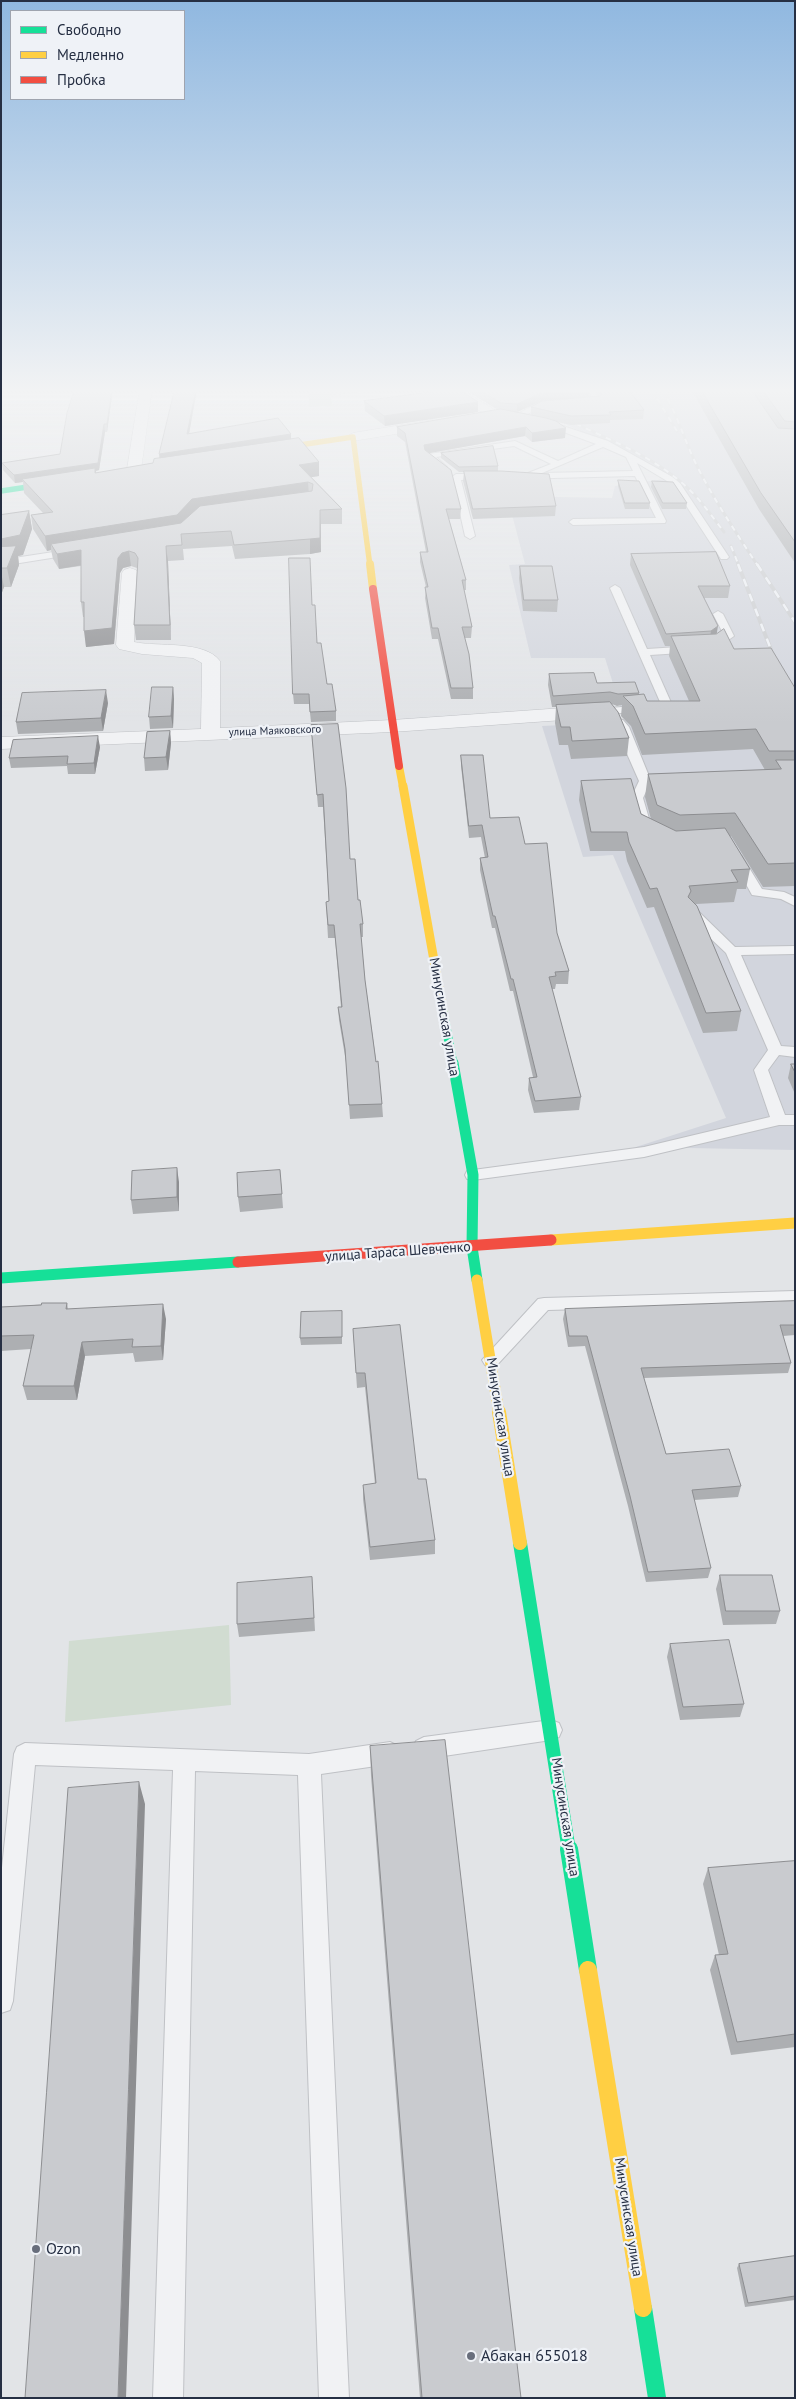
<!DOCTYPE html>
<html>
<head>
<meta charset="utf-8">
<style>
	body { margin:0 }
	#map { position:relative; width:796px; height:2399px; overflow:hidden; background:#e2e4e7; font-family:"PT Sans",sans-serif }
	canvas { display:block }
	.frame { position:absolute; inset:0; border:2px solid #262f43; pointer-events:none }
	.legend { position:absolute; left:10px; top:10px; width:175px; height:90px; box-sizing:border-box; background:#eff2f7; border:1px solid #9fa4af; margin:0; padding:6px 9px; list-style:none; font-size:15px; color:#262f43 }
	.legend li { display:flex; align-items:center; gap:10px; height:25px }
	.legend b { width:25px; border:1px solid #9fa4af }
</style>
</head>
<body>
<div id="map">
<canvas width="796" height="2399"></canvas>
<div class="frame"></div>
<ul class="legend">
<li><b style="height:6px;background:#16e098"></b>Свободно</li>
<li><b style="height:6px;background:#ffcf43"></b>Медленно</li>
<li><b style="height:6px;background:#f24e42"></b>Пробка</li>
</ul>
</div>
<script>
const context = document.querySelector('canvas').getContext('2d');
context.lineJoin = 'round';
function paint(path, color) {
  context.fillStyle = color;
  context.fill(path, 'evenodd');
}
function strokePath(path, color, width, dash) {
  context.strokeStyle = color;
  context.lineWidth = width;
  context.lineCap = dash ? 'butt' : 'round';
  context.setLineDash(dash || []);
  context.stroke(path);
}
function write(font, color, halo, rows, align = 'center') {
  context.font = font + ' "PT Sans",sans-serif';
  context.lineWidth = 4.5;
  context.setLineDash([]);
  context.textBaseline = 'middle';
  context.strokeStyle = halo;
  context.fillStyle = color;
  for (const [text, x, y, turn = 0] of rows) {
    context.save();
    context.translate(x, y);
    context.rotate((+turn || 0) * Math.PI / 180);
    context.textAlign = isNaN(turn) ? turn : align;
    if (halo) context.strokeText(text, 0, 0);
    context.fillText(text, 0, 0);
    context.restore();
  }
}
paint(new Path2D(`
	M486 389H691L795 563V1150L636 1147 726 1118 613 855 583 857 542 726 625 722 605 658H531L509 565 525 564 507 496 612 498 615 486 672 478 634 455Z`), '#d2d5dd');
paint(new Path2D(`
	M309 389H400L330 395 333 406 309 407Z
	M229 1625 231 1705 65 1722 69 1641Z`), '#d1dcd1');
const lane = new Path2D(`
	M589 389H595L599 403 577 404V400L592 399Z
	M551 403 555 405 554 407 541 408 520 417 516 415 536 404Z
	M545 420 608 441 678 480 729 557 727 559H721L672 484 637 463 666 521 665 523 573 525 569 522 573 519 656 518 635 476 513 479 510 478V474L528 473 551 464 514 446 436 457 447 467 443 469 425 456 429 454 515 441 558 461 596 444 542 424 541 422ZM603 447 626 457 633 471 542 473Z
	M484 474 488 477 487 479 461 480 475 536 470 539 465 536 452 477 456 474Z
	M73 549 76 550V554L1 566V560Z
	M615 585 620 588 647 649 710 645 724 635 713 614 718 611 723 614 734 636 713 651 650 655 673 707 672 709 609 714 604 711 609 708 661 704 610 588Z
	M619 719 623 720 629 727 651 781 643 798 652 829 655 832 653 835C635 839 634 811 631 798L639 781 613 722Z
	M738 855 742 856 762 889 784 892 795 897V906L781 899 752 895 732 859Z
	M694 911 699 912 735 947 795 946V954L741 955 781 1046 795 1047V1057L779 1055 768 1070 785 1115H795V1125H779L644 1157 473 1180 467 1179 465 1175 467 1171 473 1170 644 1147 770 1117 754 1070 768 1050 726 953 689 918 687 915 689 912Z
	M795 1291V1303L548 1310 497 1365 491 1367 485 1365 482 1360 538 1299 544 1298Z
	M551 1720 559 1723 562 1730 559 1737 551 1740 424 1759 416 1755 413 1748 416 1741 424 1737Z
	M390 1742 398 1746 401 1753 398 1760 390 1764 321 1774 349 2398H319L298 1775 195 1771 183 2398H153L173 1770 35 1765 13 2001 10 2010 1 2013V1877L14 1754 17 1747 25 1743 309 1754Z`);
const street = new Path2D(`
	M140 389H152L141 470 134 474 127 470Z
	M447 389H461L503 415 501 418H491Z
	M433 420 440 424 438 427 353 441 346 437 353 433Z
	M130 568 136 570 138 573 134 642C157 647 205 640 220 661V728L392 720 592 706 599 708 601 712 599 716 592 718 392 732 1 749V737L201 729 202 663 193 658 142 654 119 649 116 645 122 573 124 570Z`);
strokePath(lane, '#bfc1c5', 2);
strokePath(street, '#bfc1c5', 1);
paint(lane, '#f1f2f4');
paint(street, '#f1f2f4');
strokePath(new Path2D(`
	M1 491 61 482`), '#16e098', 5.5);
strokePath(new Path2D(`
	M443 1011 453 1064`), '#16e098', 9);
strokePath(new Path2D(`
	M453 1063 473 1175 472 1247 477 1280
	M1 1278 238 1262`), '#16e098', 11);
strokePath(new Path2D(`
	M520 1543 569 1851`), '#16e098', 14);
strokePath(new Path2D(`
	M569 1849 588 1970
	M643 2308 657 2398`), '#16e098', 18);
strokePath(new Path2D(`
	M266 450 353 437 370 566`), '#ffcf43', 5.5);
strokePath(new Path2D(`
	M370 564 373 589
	M399 766 403 787`), '#ffcf43', 8);
strokePath(new Path2D(`
	M403 786 443 1011`), '#ffcf43', 9);
strokePath(new Path2D(`
	M551 1240 795 1223
	M477 1280 499 1413`), '#ffcf43', 11);
strokePath(new Path2D(`
	M499 1412 520 1543`), '#ffcf43', 14);
strokePath(new Path2D(`
	M588 1970 643 2308`), '#ffcf43', 18);
strokePath(new Path2D(`
	M373 589 399 766`), '#f24e42', 8);
strokePath(new Path2D(`
	M238 1262 551 1240`), '#f24e42', 11);
const railFar1 = new Path2D(`
	M651 389 677 431
	M662 389C678 415 685 443 699 470 716 503 737 534 758 566
	M566 419C605 438 648 454 681 482 698 496 711 515 724 532
	M731 546 739 566`);
const rail = new Path2D(`
	M738 564 775 660
	M757 564 795 622`);
strokePath(railFar1, '#cacccf', 3);
strokePath(rail, '#cacccf', 4);
strokePath(railFar1, '#eff2f7', 2, [5.5]);
strokePath(rail, '#eff2f7', 2.5, [8]);
paint(new Path2D(`
	M113 389 107 432H105L99 470 96 471V473L153 463 159 459 173 396 174 389H197L189 433 291 434V439L319 462V476L311 477 342 509V524H321V552L310 554 235 559 232 546 183 549 184 560 168 561 171 640H136L134 625 137 570V568L131 566 123 568 120 573 114 644 86 647 84 617H83L81 602V566L59 569 53 559 51 550 47 551 33 529 31 515 43 513 24 493 23 482 15 483 3 470 2 463 60 454Z
	M464 389H590L589 397 599 396 596 389H634V392L630 393 644 410 643 419 610 420V423L571 425 557 422 565 438 532 442 525 436 429 453 461 509 460 519H449L466 580V590H464L472 627 471 638H465L473 688V699H451L438 639H432L425 598 426 587 420 562V552H426L405 442 397 436V427L498 410ZM539 402H541L531 407V415L517 412Z
	M691 389H795V563L759 509Z
	M364 401 478 412 385 426 365 411Z
	M441 453 498 466V471L556 506 555 516 473 519 463 481 464 472H459L441 458Z
	M618 480 650 503 649 509H625L618 486Z
	M652 481 687 503 686 509H662L651 487Z
	M29 511 32 529 23 555 18 556 19 565 11 587H4L1 595V515Z
	M631 554 730 586 728 598H704L717 633 734 649 795 688V886L763 887 731 836H730L750 869 746 889H737L734 902 696 904 741 1011 737 1031 703 1033 654 907 647 908 627 861 625 851H590L579 800 581 781 651 819 645 797 648 774 765 770 753 749 642 755 631 726 621 716 622 705 617 706 612 704 629 738 627 756 571 759 568 745H559L555 723 556 707H552L548 685 549 674 597 683 639 693V694L647 701H689L669 656 670 646H665L630 565Z
	M520 566 558 600 557 612 523 611 519 578Z
	M312 605 317 643 327 684 336 711V721L311 722 309 704H294L293 694Z
	M173 687 174 699 173 728 150 729 149 717Z
	M108 703 103 731 18 734 16 722Z
	M311 725 350 859 363 924V937H361L365 980 382 1104 383 1117 350 1119 346 1062 339 1020 338 1007H341L335 938H328L326 902 329 901 323 807H318Z
	M170 731 171 743 168 770 145 771 144 758Z
	M100 747 95 774H68L67 766 11 768 9 758Z
	M461 755 490 818 525 844 557 933 569 971 568 984H556L555 989H552L581 1097 579 1110 534 1113 528 1090 529 1078 533 1077 513 991H510L495 928H492L480 870V858H485L481 837 469 838 461 766Z
	M791 1064H795V1094L788 1078Z
	M280 1170 283 1208 240 1212 238 1197Z
	M179 1182V1211L133 1214 131 1200Z
	M795 1301V1335L783 1336 791 1363 788 1373 644 1378 666 1454 741 1486 738 1497 694 1500 711 1568 708 1578 646 1582 628 1506 585 1346 568 1347 563 1319 565 1309Z
	M67 1303 68 1309 166 1319 163 1360 135 1362 133 1353 85 1356 77 1400H27L23 1386 31 1349 1 1351V1307Z
	M342 1318V1344L301 1345 300 1338Z
	M353 1329 418 1479 435 1540V1554L370 1560 363 1499V1485L375 1484 365 1387 357 1388Z
	M720 1575 780 1611 776 1624 723 1625 716 1589Z
	M312 1577 315 1631 239 1637 237 1624Z
	M670 1644 744 1704 740 1717 680 1720 667 1657Z
	M370 1746 521 2398H420L371 1776Z
	M795 1861V2047L731 2055 710 1970 715 1955H719L703 1884 708 1868Z
	M795 2256V2300L745 2307 737 2268 739 2264Z`), '#adafb2');
paint(new Path2D(`
	M112 389H113L107 432V424Z
	M196 389H197L188 440 187 434Z
	M590 389 589 397 539 402 517 412V404L539 394Z
	M478 402V412L385 426 384 416Z
	M104 424 105 432 99 470 96 471 97 482 22 479 23 482 15 483 14 475 98 463Z
	M526 427 525 436 424 454V445Z
	M566 428 565 438 532 442V433Z
	M291 434V441L160 461 159 454Z
	M319 462V476L300 479 299 465Z
	M308 482 309 496 178 529 51 544V550L47 551 45 536 192 499Z
	M320 510 321 552 310 554V539Z
	M29 511 32 529 23 555 18 556 19 565 11 587 7 568 1 558V539Z
	M166 546 168 561 171 640 170 625Z
	M81 550 83 565 59 569 57 554Z
	M129 551 131 566 123 568 120 573 114 644 86 647 84 631 118 558 122 553Z
	M1 572 4 587 1 595Z
	M718 626 716 638 709 643 711 631Z
	M173 687 174 699 173 728 171 716Z
	M106 690 108 703 103 731 101 718Z
	M170 731 171 743 168 770 166 757Z
	M98 736 100 747 95 774 94 763Z
	M177 1168 179 1182V1211L177 1197Z
	M163 1304 166 1319 163 1360 161 1346Z
	M82 1342 85 1356 77 1400 74 1386Z
	M139 1782 145 1804 126 2398H118Z`), '#8d8e91');
const building = new Path2D(`
	M75 389H112L107 424H104L98 463 14 475 2 463 60 454 67 413Z
	M174 389H196L187 434 278 418 291 434 159 454 173 396Z
	M453 389H458L478 402 384 416 364 401Z
	M478 389H590L539 394 517 404 501 403Z
	M599 389H628L644 410 609 412 611 415 571 416 531 407 542 401 600 396 602 394Z
	M701 389H751L778 428 795 429V542L761 493Z
	M762 389H795V422L785 421Z
	M501 409 546 418 556 421 566 428 532 433 526 427 424 445 425 450 451 470 461 509H446L466 580H462L472 627H462L469 654 473 688H451L438 628H432L425 587H428L420 552H428L405 433 397 427Z
	M299 438 319 462 299 465 342 509 320 510V538L310 539 234 545 231 531 181 534 182 545 166 546 170 625H134L138 558 135 553 129 551 122 553 118 558 112 628 84 631V602H81V550L57 554 51 544 181 523 200 506 312 491 313 484 308 482 192 499 177 515 45 536 31 515 53 512 22 479 95 468V473L153 463 154 459Z
	M493 446 498 466 459 467 441 453Z
	M464 471H501L549 474 556 506 473 509Z
	M618 480 639 481 650 503H625Z
	M652 481 673 482 687 503H663Z
	M29 511 20 535 1 539V515Z
	M16 546 7 568H1V547Z
	M716 552 730 586H698L718 626 711 631 666 634 631 554Z
	M289 558H310L312 605H315L317 643H321L327 684H332L336 711 310 712 309 694H293Z
	M520 566H552L558 600H524Z
	M724 629 734 649 771 648 795 688V751H769L756 729 645 734 633 706 623 696 644 694 647 701H700L671 636 716 634Z
	M594 673 597 683 635 682 639 693 618 694 610 692 553 696 549 674Z
	M152 687H173L171 716 149 717Z
	M106 690 101 718 16 722 22 693Z
	M610 702 618 712 629 738 572 741 570 727H561L556 705Z
	M338 724 346 788 350 859H355L358 900H360L363 924H360L365 980 376 1062 378 1061 382 1104 349 1105 345 1049 338 1007H342L334 925H328L326 902 329 901 323 794 317 795 311 725Z
	M170 731 166 757 144 758 147 732Z
	M98 736 94 763 67 764 68 756 9 758 13 740Z
	M461 755H483L490 818 519 817 525 844 547 843 557 933 569 971 555 972 556 976 549 977 581 1097 535 1101 529 1078 537 1077 513 979H511L495 916H493L480 858 488 857 482 825 469 826Z
	M776 760H795V863L768 864 735 813 680 815 657 805 648 774 781 769Z
	M631 779 641 814 676 831 725 828 750 869 731 870 738 882 689 886 691 891 688 897 697 906 741 1011 706 1013 657 888 650 889 629 842 627 832H591L581 781Z
	M791 1064H795V1072Z
	M177 1168V1197L131 1200 132 1171Z
	M280 1170 282 1194 238 1197 237 1173Z
	M795 1301V1325H780L791 1363 641 1368 666 1454 729 1449 741 1486 692 1490 711 1568 648 1572 630 1496 587 1336H569L565 1309Z
	M42 1303H67L66 1309 163 1304 161 1346 132 1347 133 1339 82 1342 74 1386H23L34 1335 1 1336V1307L41 1305Z
	M342 1311V1337L300 1338 301 1312Z
	M400 1325 418 1479H426L435 1540 370 1547 363 1485 376 1483 365 1373H356L353 1329Z
	M720 1575H772L780 1611H726Z
	M312 1577 314 1618 237 1624V1583Z
	M729 1640 744 1704 683 1707 670 1644Z
	M445 1740 521 2398H422L370 1746Z
	M139 1782 118 2398H25L68 1788Z
	M795 1861V2034L737 2042 715 1955 728 1954 708 1868Z
	M795 2256V2296L748 2303 739 2264Z`);
paint(building, '#c9cbcf');
strokePath(building, '#8d8e91', 1);
const sky = context.createLinearGradient(0, 0, 0, 724);
sky.addColorStop(0, '#90b8e0');
sky.addColorStop(0.54, '#f2f3f4');
sky.addColorStop(1, '#f2f3f400');
context.fillStyle = sky;
context.fillRect(0, 0, 796, 724);
for (const [x, y, r, color] of [
	[36,2249,5,"#686e7c"],
	[471,2356,5,"#686e7c"]
]) {
  const dot = new Path2D();
  dot.arc(x, y, r, 0, 2 * Math.PI);
  context.fillStyle = color;
  context.fill(dot);
  strokePath(dot, '#eff2f7', 2);
}
write('11px', '#262f43', '#eff2f7', [
	["улица Маяковского",275,731,-2]
]);
write('14px', '#262f43', '#eff2f7', [
	["Минусинская улица",444,1017,80],
	["улица Тараса Шевченко",398,1252,-4],
	["Минусинская улица",500,1417,81],
	["Минусинская улица",565,1817,81],
	["Минусинская улица",628,2217,81]
]);
write('16px', '#262f43', '#eff2f7', [
	["Ozon",46,2249],
	["Абакан 655018",481,2356]
], 'left');
</script>
</body>
</html>
